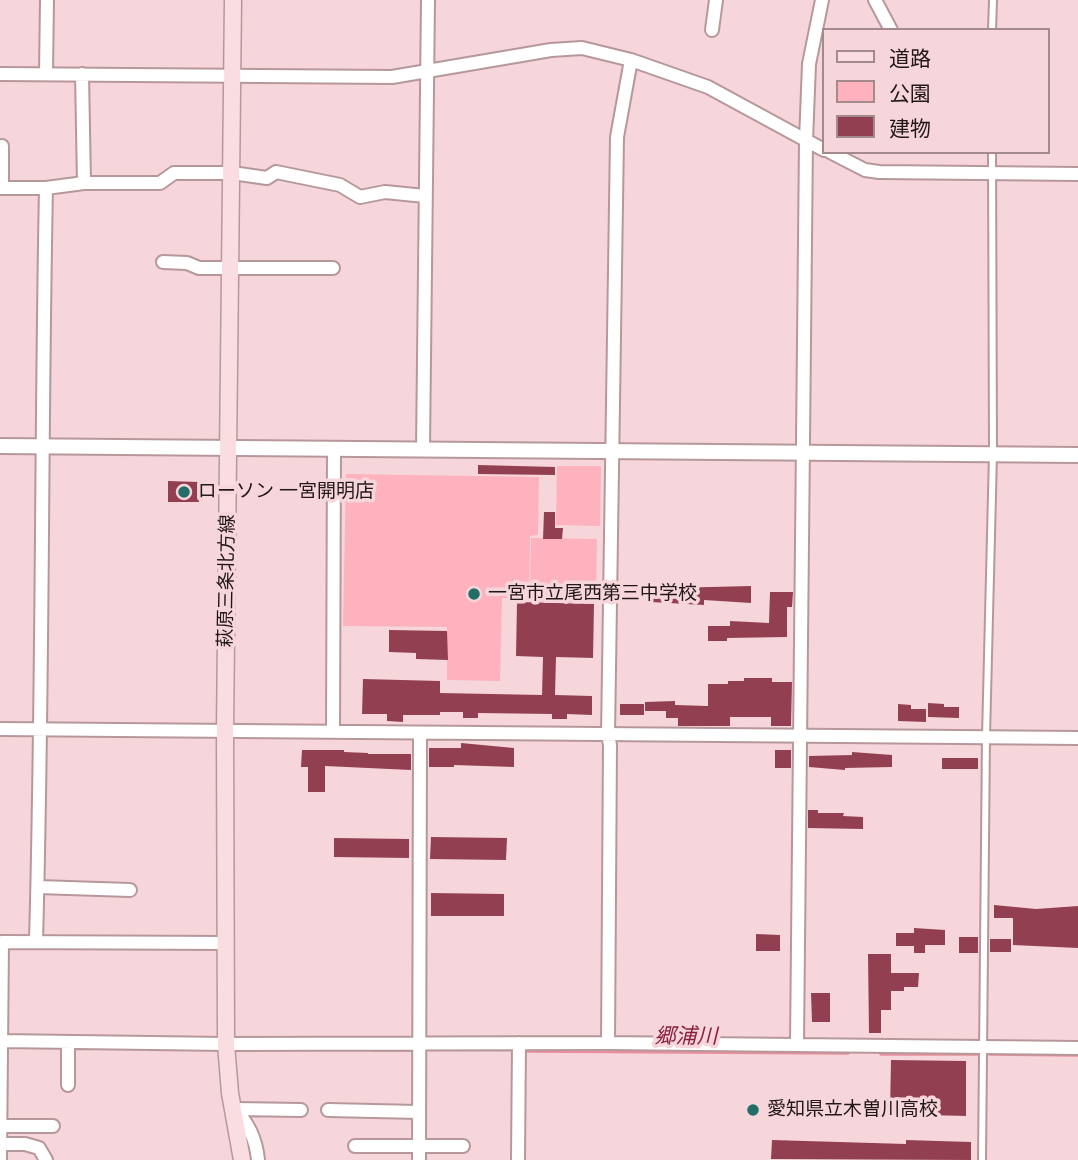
<!DOCTYPE html>
<html>
<head>
<meta charset="utf-8">
<style>
	body { margin:0 }
	#map { position:relative; width:1078px; height:1160px; overflow:hidden; background:#f6d6da; font-family:"Noto Sans","Noto Sans JP",sans-serif }
	canvas { display:block }
	.legend { position:absolute; left:822px; top:28px; width:228px; height:126px; box-sizing:border-box; background:#f6d6da; border:2px solid #a28a8d; margin:0; padding:9px 12px; list-style:none; font-size:21px; color:#231819 }
	.legend li { display:flex; align-items:center; gap:14px; height:35px }
	.legend b { width:35px; border:2px solid #a28a8d }
</style>
</head>
<body>
<div id="map">
<canvas width="1078" height="1160"></canvas>
<ul class="legend">
<li><b style="height:9px;background:#f9dde1"></b>道路</li>
<li><b style="height:19px;background:#fdb2bd"></b>公園</li>
<li><b style="height:19px;background:#924051"></b>建物</li>
</ul>
</div>
<script>
const context = document.querySelector('canvas').getContext('2d');
context.lineJoin = 'round';
function paint(path, color) {
  context.fillStyle = color;
  context.fill(path, 'evenodd');
}
function strokePath(path, color, width, dash) {
  context.strokeStyle = color;
  context.lineWidth = width;
  context.lineCap = dash ? 'butt' : 'round';
  context.setLineDash(dash || []);
  context.stroke(path);
}
function write(font, color, halo, rows, align = 'center') {
  context.font = font + ' "Noto Sans","Noto Sans JP",sans-serif';
  context.lineWidth = 7;
  context.setLineDash([]);
  context.textBaseline = 'middle';
  context.strokeStyle = halo;
  context.fillStyle = color;
  for (const [text, x, y, turn = 0] of rows) {
    context.save();
    context.translate(x, y);
    context.rotate((+turn || 0) * Math.PI / 180);
    context.textAlign = isNaN(turn) ? turn : align;
    if (halo) context.strokeText(text, 0, 0);
    context.fillText(text, 0, 0);
    context.restore();
  }
}
paint(new Path2D(`
	M557 466H601L600 526 556 525Z
	M346 474 539 477 538 535 530 536 529 598H502L500 681 447 680V627L343 626Z
	M531 538 597 539 596 603 530 602Z`), '#fdb2bd');
strokePath(new Path2D(`
	M372 1050H412
	M525 1051 848 1053
	M881 1054H979
	M990 1054 1078 1055`), '#e98e9d', 3.5);
paint(new Path2D(`
	M478 465 555 467V475L478 474Z
	M168 481 199 482V502H168Z
	M544 512H555V528H563L562 539H543Z
	M651 584H670V588L751 586V603L704 600V605L651 602Z
	M770 592H793L792 607H787V637L727 638V641H708V626H730V621L769 623Z
	M517 602 594 604 593 658 556 657 555 695 592 696V715L567 714V719H552V714L478 713V718H463V712H440V715H403V722L387 721V714H362L363 679 440 681V693L542 695 543 657 516 656Z
	M389 630 447 631 448 660 416 659V653L389 652Z
	M744 678H772V682H792L791 726H771V717H730V726H678V718H666V711H645V702L675 701V705L708 706V684H728V681H744Z
	M928 703 944 704V707H959V718L928 717Z
	M620 704H644V715H620Z
	M898 704 911 705V709H926V722L898 721Z
	M461 743 514 748V767L454 765V767H429V748H461Z
	M302 750H344V752L368 753V754H411V770L325 766V792H308V767H301Z
	M775 750H791V768H775Z
	M852 752 892 755V767L845 768V770L809 767V756L852 755Z
	M942 758H978V769H942Z
	M808 810H818V813H844L843 816 863 817V829L808 828Z
	M431 837 507 838 506 860 430 859Z
	M334 838 409 839V858L334 857Z
	M431 893 504 894V916H431Z
	M994 905 1036 909 1078 906V948L1013 945V918H994Z
	M914 928 945 930V945H925V953H914V946H896V933H914Z
	M756 934 780 935V951H756Z
	M959 937H978V953H959Z
	M990 939H1011V952H990Z
	M868 954H891V973H919L918 987H904V991H891V1010H881V1033H869Z
	M811 993H830V1022H812Z
	M891 1060 966 1061V1116L890 1114Z
	M772 1140 906 1144V1140L971 1142V1160L771 1159Z`), '#924051');
const service = new Path2D(`
	M992 30 993 0
	M982 1160 986 737 993 454 992 152`);
const minor = new Path2D(`
	M875 0 891 30
	M712 30 716 0
	M0 74 392 77 551 50 582 48 631 60 708 87 824 150
	M46 74 47 0
	M830 152 865 170 879 172 1078 174
	M84 183H160L174 173H232L267 178 276 172 340 185 360 197 385 192 425 196
	M0 188H46L84 183 82 74
	M2 188V146
	M163 262 187 263 199 268H333
	M423 449 428 0
	M0 729 1078 738
	M333 732 334 448
	M38 887 130 890
	M36 941C43 690 41 439 46 188
	M0 1041 226 1044 608 1043 1078 1048
	M608 1043 610 745 608 735 617 137 631 60
	M797 1044 806 141 809 64 822 0
	M68 1085V1043
	M234 1109 301 1110
	M234 1109C249 1123 256 1139 258 1160
	M328 1110 419 1112
	M0 1126H53
	M0 1144H25L39 1148 46 1160
	M355 1146H463
	M0 1160 2 942 226 943
	M419 1160 420 733
	M518 1160 519 1043`);
const tertiary = new Path2D(`
	M0 446 1078 455`);
const secondary = new Path2D(`
	M233 0 225 730 226 1044 230 1093 242 1160`);
strokePath(service, '#b6989b', 10);
strokePath(minor, '#b6989b', 16);
strokePath(tertiary, '#b6989b', 18);
strokePath(secondary, '#b6989b', 19);
strokePath(service, '#fff', 6);
strokePath(minor, '#fff', 12);
strokePath(tertiary, '#fff', 14);
strokePath(secondary, '#f9dde1', 16);
for (const [x, y, r, color] of [
	[184,492,7,"#236d69"],
	[474,594,7,"#236d69"],
	[753,1110,7,"#236d69"]
]) {
  const dot = new Path2D();
  dot.arc(x, y, r, 0, 2 * Math.PI);
  context.fillStyle = color;
  context.fill(dot);
  strokePath(dot, '#f6d6da', 2.5);
}
write('19px', '#231819', '#f6d6da', [
	["ローソン 一宮開明店",198,492],
	["一宮市立尾西第三中学校",488,594],
	["愛知県立木曽川高校",767,1110]
], 'left');
write('19px', '#231819', '#f6d6da', [
	["萩原三条北方線",227,581,-89]
]);
write('italic 21px', '#8a1f3d', '#f6d6da', [
	["郷浦川",686,1037]
]);
</script>
</body>
</html>
